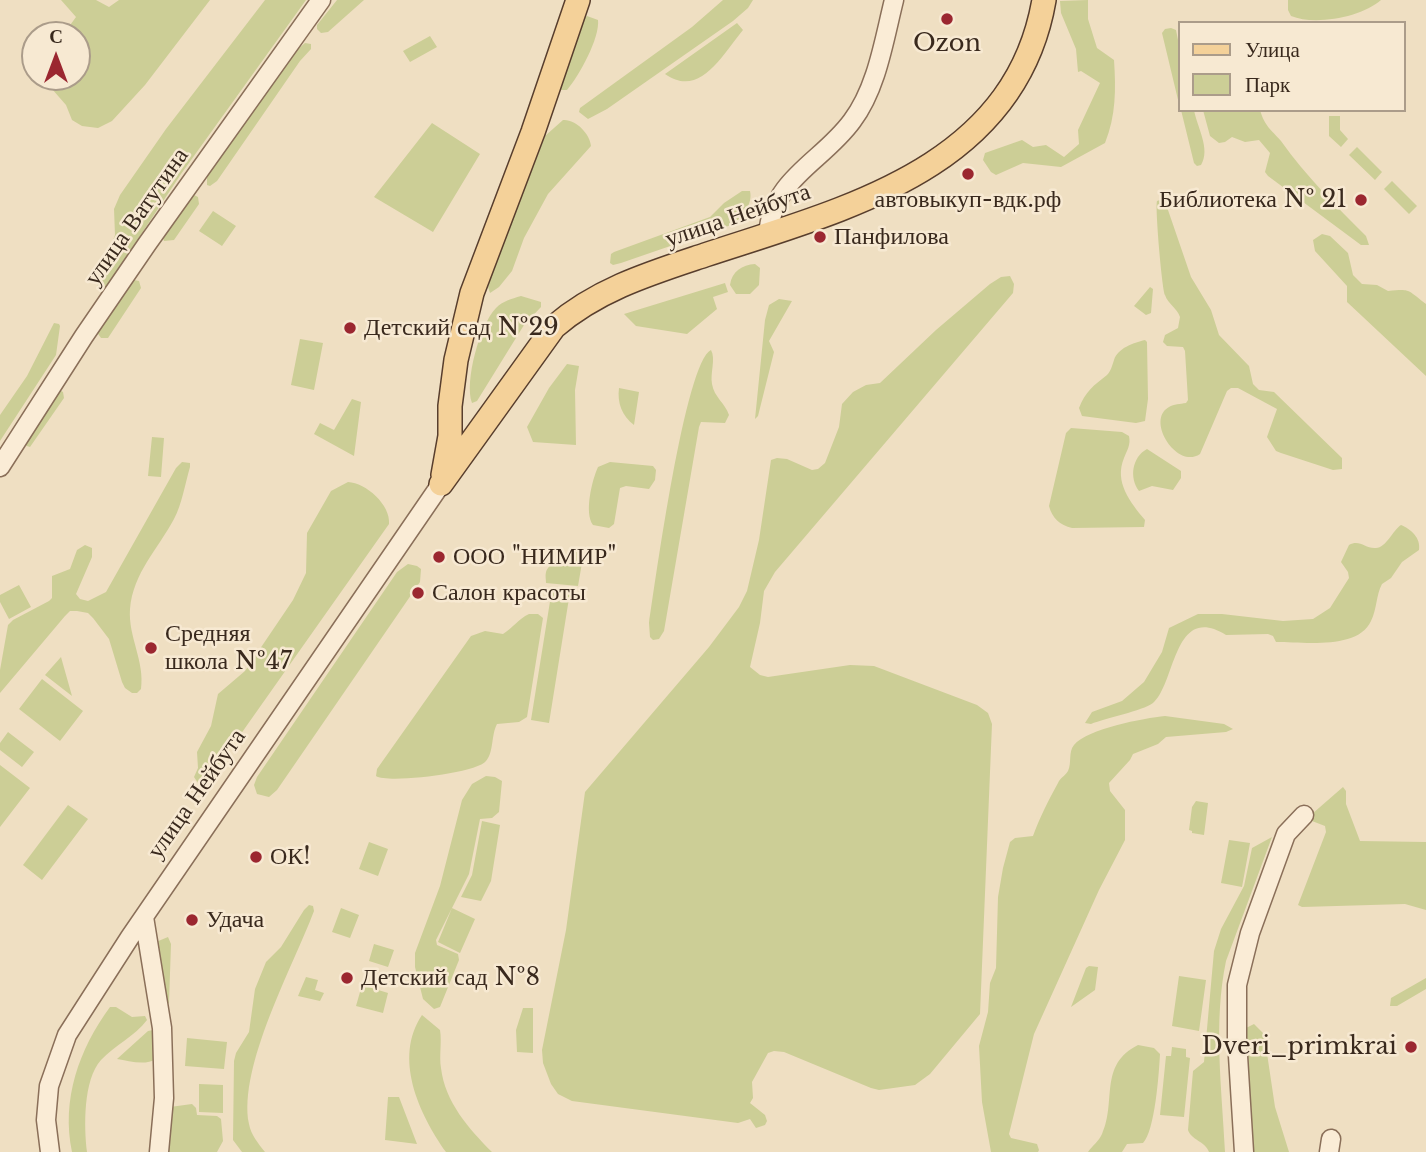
<!DOCTYPE html>
<html>
<head>
<meta charset="utf-8">
<style>
	body { margin:0 }
	#map { position:relative; width:1426px; height:1152px; overflow:hidden; background:#efdfc2; font-family:"Libre Baskerville",serif }
	canvas { display:block }
	.legend { position:absolute; left:1178px; top:21px; width:228px; height:91px; box-sizing:border-box; background:#f7e9d2; border:2px solid #ab9c8a; margin:0; padding:9px 12px; list-style:none; font-size:21px; color:#39291d }
	.legend li { display:flex; align-items:center; gap:14px; height:35px }
	.legend b { width:35px; border:2px solid #ab9c8a }
	.north { position:absolute; left:21px; top:21px; width:70px; height:70px; box-sizing:border-box; background:#f7e9d2; border:2px solid #ab9c8a; border-radius:50%; rotate:0deg; font-size:19px; font-weight:700; line-height:28px; text-align:center; color:#39291d }
	.north::after { content:''; display:block; margin:auto; width:24px; height:32px; background:#9b2730; clip-path:polygon(50% 0,100% 100%,50% 72%,0 100%) }
</style>
</head>
<body>
<div id="map">
<canvas width="1426" height="1152"></canvas>
<ul class="legend">
<li><b style="height:9px;background:#f4d199"></b>Улица</li>
<li><b style="height:19px;background:#ccce96"></b>Парк</li>
</ul>
<div class="north">С</div>
</div>
<script>
const context = document.querySelector('canvas').getContext('2d');
context.lineJoin = 'round';
function paint(path, color) {
  context.fillStyle = color;
  context.fill(path, 'evenodd');
}
function strokePath(path, color, width, dash) {
  context.strokeStyle = color;
  context.lineWidth = width;
  context.lineCap = dash ? 'butt' : 'round';
  context.setLineDash(dash || []);
  context.stroke(path);
}
function write(font, color, halo, rows, align = 'center') {
  context.font = font + ' "Libre Baskerville",serif';
  context.lineWidth = 5;
  context.setLineDash([]);
  context.textBaseline = 'middle';
  context.strokeStyle = halo;
  context.fillStyle = color;
  for (const [text, x, y, turn = 0] of rows) {
    context.save();
    context.translate(x, y);
    context.rotate((+turn || 0) * Math.PI / 180);
    context.textAlign = isNaN(turn) ? turn : align;
    if (halo) context.strokeText(text, 0, 0);
    context.fillText(text, 0, 0);
    context.restore();
  }
}
paint(new Path2D(`
	M61 0H96L109 7 119 0H210L145 85 112 121 98 128 82 126 72 120 66 105 45 81 44 77H77V35H63L76 17Z
	M265 0H306L181 174 105 289 98 291 97 281 115 235 114 209 120 195 166 129Z
	M337 0H364L328 32 321 33 317 29V25Z
	M723 0H753L748 8 733 21 607 109 588 119 579 112 580 108 692 27Z
	M1088 0V19L1097 48 1114 60C1116 89 1116 116 1105 143L1061 167 1023 163 996 175 991 172 983 160 985 153 1022 140 1033 147 1046 145 1064 157 1079 144 1078 130 1100 83 1081 71 1078 72 1076 49 1061 13 1060 1Z
	M1288 0H1381C1362 17 1315 26 1291 16L1288 10Z
	M587 16 598 20C600 38 579 76 567 90H559L582 19Z
	M737 23 743 30C723 54 700 99 665 74Z
	M1171 28 1176 30 1179 45V104L1162 33 1165 29Z
	M430 36 437 47 410 62 403 51Z
	M305 43 311 44V49L300 61 217 181 210 186 207 185V176L297 50Z
	M1181 110H1194C1197 127 1211 149 1201 165L1197 166 1194 163Z
	M1203 110H1260C1265 127 1271 129 1281 141 1306 176 1336 206 1366 236L1369 245H1361L1268 176 1265 172 1270 153 1259 140 1245 142 1232 137 1225 142 1219 143 1210 136Z
	M1329 116H1340V130L1348 139 1341 147 1329 136Z
	M563 120C576 119 590 134 591 146L548 194 524 238 512 271 499 287 490 293 488 287 492 273 545 136Z
	M432 123 480 154 433 232 374 197Z
	M1357 147 1382 172 1375 180 1349 155Z
	M1392 181 1417 206 1409 214 1384 189Z
	M742 191H750C753 204 743 215 734 224L621 263 613 265 610 263 611 254 614 252 710 217 724 203Z
	M192 194 198 197 199 204 174 240 164 241 162 235Z
	M1160 200 1168 210 1191 277 1211 310 1219 335 1249 366 1253 384 1259 390 1274 392 1342 458V469L1333 470 1281 453 1276 451 1267 437 1277 409 1238 388H1231L1227 391 1200 454C1177 470 1145 420 1169 407 1174 404 1180 404 1186 403L1188 400 1185 351 1183 347 1167 346 1163 342 1165 335 1178 328 1180 317C1177 308 1168 304 1165 295 1162 288 1155 208 1157 201Z
	M213 211 236 226 222 246 199 231Z
	M1322 234 1330 236 1348 253 1353 275 1362 284 1377 285 1388 291C1411 289 1406 289 1426 304V376L1347 302V286L1315 251 1313 240Z
	M755 264 760 268 759 285 750 294H736L730 285C732 271 742 265 755 264Z
	M1010 276 1014 284 1013 293 775 572 764 591 760 623 750 667 760 675 768 677 850 665 874 666 977 705 988 713 992 724 980 1014 930 1074 915 1085 879 1090 871 1088 784 1052 774 1051 768 1053 752 1082 753 1098 750 1103 765 1115 767 1121 765 1125 756 1128 750 1119 738 1123 572 1101 558 1094 551 1084 543 1063 542 1050 566 930 585 792 709 647 739 607 747 591 759 540 771 460 777 458 787 459 812 470 818 469 825 463 839 427 842 404 853 392 866 385 880 383 936 330 990 284 1001 277Z
	M134 280 139 281 141 288 108 338H101L96 331 130 281Z
	M725 283 728 292 713 297 717 309 687 334 636 326 624 314Z
	M1150 287 1153 289 1151 313 1146 315 1134 306Z
	M521 296 541 302V307L524 325 477 401 472 403C464 382 480 324 496 308 503 301 511 299 521 296Z
	M779 299 792 301 769 341 774 352 758 416 755 419 765 320 769 305Z
	M54 323 59 324 60 326 56 355 0 441V415L27 376Z
	M300 339 323 343 314 390 291 385Z
	M1145 340 1147 342 1148 399 1145 421 1136 423 1082 416 1079 408C1085 392 1094 385 1107 375 1111 371 1112 366 1114 360 1118 348 1133 343 1145 340Z
	M711 350C716 359 710 373 712 384 714 397 725 403 729 415L725 423 701 422 699 427 664 631 659 639 653 640 650 637 649 623C655 584 685 362 711 350Z
	M567 364 579 366 575 390 576 445 533 442 527 427 549 388Z
	M619 388 639 392 634 425C622 416 617 403 619 388Z
	M58 389 63 392 64 398 30 447 24 445Z
	M352 399 361 402 354 456 314 434 320 423 334 430Z
	M1071 428 1122 432 1129 436C1131 445 1127 450 1124 458 1114 482 1130 502 1145 520L1144 527 1072 528C1060 525 1052 518 1049 506L1066 433Z
	M152 437 164 438 161 477 148 476Z
	M1147 449 1181 471V478L1173 490 1152 486 1139 491C1129 478 1132 457 1147 449Z
	M182 462 190 463V467C185 484 182 504 174 519 158 549 133 573 130 609 128 637 145 661 141 689L137 693H132L125 688 122 682 109 639 93 618 88 613 77 611H70L65 616 0 693V670L8 625 13 620 49 601 52 598V576L70 569 77 550 85 545 92 548V557L76 594 80 599 88 601 106 592 176 468Z
	M610 462 653 466 656 470 655 480 649 489 626 486 620 488 614 524 609 528 593 525C584 513 592 480 598 467Z
	M348 482C366 483 391 505 389 524L214 772 202 783H198L194 777 198 768 197 752 211 726 218 694 245 671 293 600 306 573 307 533 331 491Z
	M1401 525C1411 529 1421 538 1419 550L1402 562 1391 578 1382 584C1376 595 1377 609 1371 621 1358 650 1303 642 1276 642L1273 636 1268 634 1226 635C1173 602 1176 684 1153 703 1142 711 1106 718 1091 724L1085 723 1092 712 1122 701 1144 682 1162 652 1169 628 1198 614H1222L1283 621 1313 619 1330 608 1349 578 1348 572 1341 562 1349 545C1360 539 1365 549 1376 548 1386 548 1393 530 1401 525Z
	M579 549 583 557 578 586 546 583C546 579 545 576 546 572 549 562 571 550 579 549Z
	M408 564 417 566 421 569 420 582 277 790 269 797 257 794 254 785 257 777 397 572Z
	M19 585 31 607 9 619 0 602V595Z
	M552 589 570 592 549 723 531 720Z
	M529 614H538L543 618 527 717 519 722 497 724C491 735 494 752 486 761 477 773 388 784 376 776L377 769 471 636 485 631 503 634C513 628 518 619 529 614Z
	M61 657 72 696 45 675Z
	M42 679 83 711 60 741 19 709Z
	M1165 716 1224 724 1233 729 1226 732 1166 737 1158 744 1133 754 1130 760 1109 783 1110 791 1125 810V840L1099 890 1034 1034 1009 1134 1011 1138 1037 1144 1039 1150 1038 1152H991L982 1102 979 1046 988 1012 990 983 996 968 998 897 1003 868 1010 842 1015 838 1033 836C1040 817 1048 801 1058 783 1060 778 1065 776 1068 771 1072 763 1068 752 1074 745 1087 729 1144 718 1165 716Z
	M8 732 34 752 22 767 0 750V743Z
	M0 765 30 788 0 827Z
	M486 776 495 777 502 781 499 812 492 818 480 819 469 874 436 940 437 945 458 954 459 960 440 1007 434 1009 423 999 415 967V953L440 886 462 800 472 784Z
	M1343 787 1346 791V804L1360 841 1426 842V910L1405 904 1302 907 1298 905 1326 832 1325 826 1312 821V814Z
	M1196 801 1208 803 1204 835 1192 833V831L1189 830 1192 807Z
	M68 805 88 819 42 880 23 865Z
	M482 821 500 825 491 881 481 901 461 897 472 875Z
	M1272 837 1226 961C1213 1023 1222 1089 1225 1152H1209C1205 1141 1191 1140 1188 1130L1193 1071 1204 1062 1214 951 1221 929 1244 886 1252 848Z
	M1229 840 1250 843 1242 887 1221 883Z
	M369 842 388 849 378 876 359 869Z
	M309 905 313 906 314 911C293 967 238 1066 249 1124 251 1135 258 1143 265 1152H242L233 1140 234 1061 236 1053 249 1032 255 989 266 962 281 947 304 910Z
	M341 908 359 915 350 938 332 932Z
	M452 908 475 919 460 953 438 942Z
	M168 937 171 944 169 1003 166 1005 156 942Z
	M374 944 394 950 388 967 369 961Z
	M1089 966 1098 967 1095 990 1071 1007 1086 968Z
	M1179 976 1206 980 1199 1031 1172 1026Z
	M306 977 318 980 315 990 324 993 320 1001 298 996Z
	M1426 978V989L1397 1006H1390L1391 998Z
	M362 985 388 993 383 1013 356 1006Z
	M110 1007H116L132 1017 145 1016 147 1020C135 1036 115 1045 101 1060 83 1080 84 1127 87 1152H72C61 1100 79 1049 110 1007Z
	M523 1008H533V1053L517 1052 516 1030Z
	M422 1015 440 1030C442 1042 439 1056 441 1068 445 1102 469 1129 492 1152H446C419 1114 393 1058 422 1015Z
	M1254 1024 1263 1033 1265 1040 1275 1107 1289 1152H1253L1251 1104 1245 1049 1246 1028Z
	M153 1030 155 1032 156 1059C145 1066 129 1061 117 1059L148 1031Z
	M187 1038 227 1042 224 1069 185 1066Z
	M1138 1045 1154 1048 1160 1054C1159 1073 1155 1131 1143 1143L1127 1144 1122 1152H1088C1092 1146 1099 1141 1102 1134 1117 1102 1098 1065 1138 1045Z
	M1172 1047 1186 1049V1057L1190 1058 1184 1117 1160 1115 1166 1056H1171Z
	M199 1084 223 1085V1113L199 1112Z
	M388 1097H399L417 1144 385 1140Z
	M192 1104 196 1108 197 1115 217 1116 221 1119 223 1141 217 1152H163L170 1107Z`), '#ccce96');
const minor = new Path2D(`
	M768 234C773 178 822 162 852 121 877 88 884 40 894 0
	M0 467 84 336 147 244 321 0
	M144 917 162 1028 164 1098 159 1152
	M50 1152 46 1120 49 1086 67 1035 130 937 441 484
	M1244 1152 1237 1040V985L1250 933 1286 834 1304 815
	M1329 1152 1331 1139`);
const major = new Path2D(`
	M443 475 450 436V406L456 360 472 293 533 132 578 0
	M441 484 554 327C598 289 651 273 705 255 844 209 1015 169 1044 0`);
strokePath(minor, '#8a6f59', 21);
strokePath(major, '#583e2d', 26);
strokePath(minor, '#faecd6', 18);
strokePath(major, '#f4d199', 23);
for (const [x, y, r, color] of [
	[947,19,7,"#9b2730"],
	[968,174,7,"#9b2730"],
	[1361,200,7,"#9b2730"],
	[820,237,7,"#9b2730"],
	[350,328,7,"#9b2730"],
	[439,557,7,"#9b2730"],
	[418,593,7,"#9b2730"],
	[151,648,7,"#9b2730"],
	[256,857,7,"#9b2730"],
	[192,920,7,"#9b2730"],
	[347,978,7,"#9b2730"],
	[1411,1047,7,"#9b2730"]
]) {
  const dot = new Path2D();
  dot.arc(x, y, r, 0, 2 * Math.PI);
  context.fillStyle = color;
  context.fill(dot);
  strokePath(dot, '#f7e9d2', 2.5);
}
write('24px', '#39291d', '#f7e9d2', [
	["Ozon",947,44,"center"],
	["автовыкуп-вдк.рф",968,200,"center"],
	["Библиотека № 21",1347,200,"right"],
	["Панфилова",834,237],
	["Детский сад №29",364,328],
	["ООО \"НИМИР\"",453,557],
	["Салон красоты",432,593],
	["Средняя",165,634],
	["школа №47",165,662],
	["ОК!",270,857],
	["Удача",206,920],
	["Детский сад №8",361,978],
	["Dveri_primkrai",1397,1047,"right"]
], 'left');
write('24px', '#39291d', '#f7e9d2', [
	["улица Нейбута",738,216,-19],
	["улица Ватутина",137,217,-55],
	["улица Нейбута",197,794,-55]
]);
</script>
</body>
</html>
